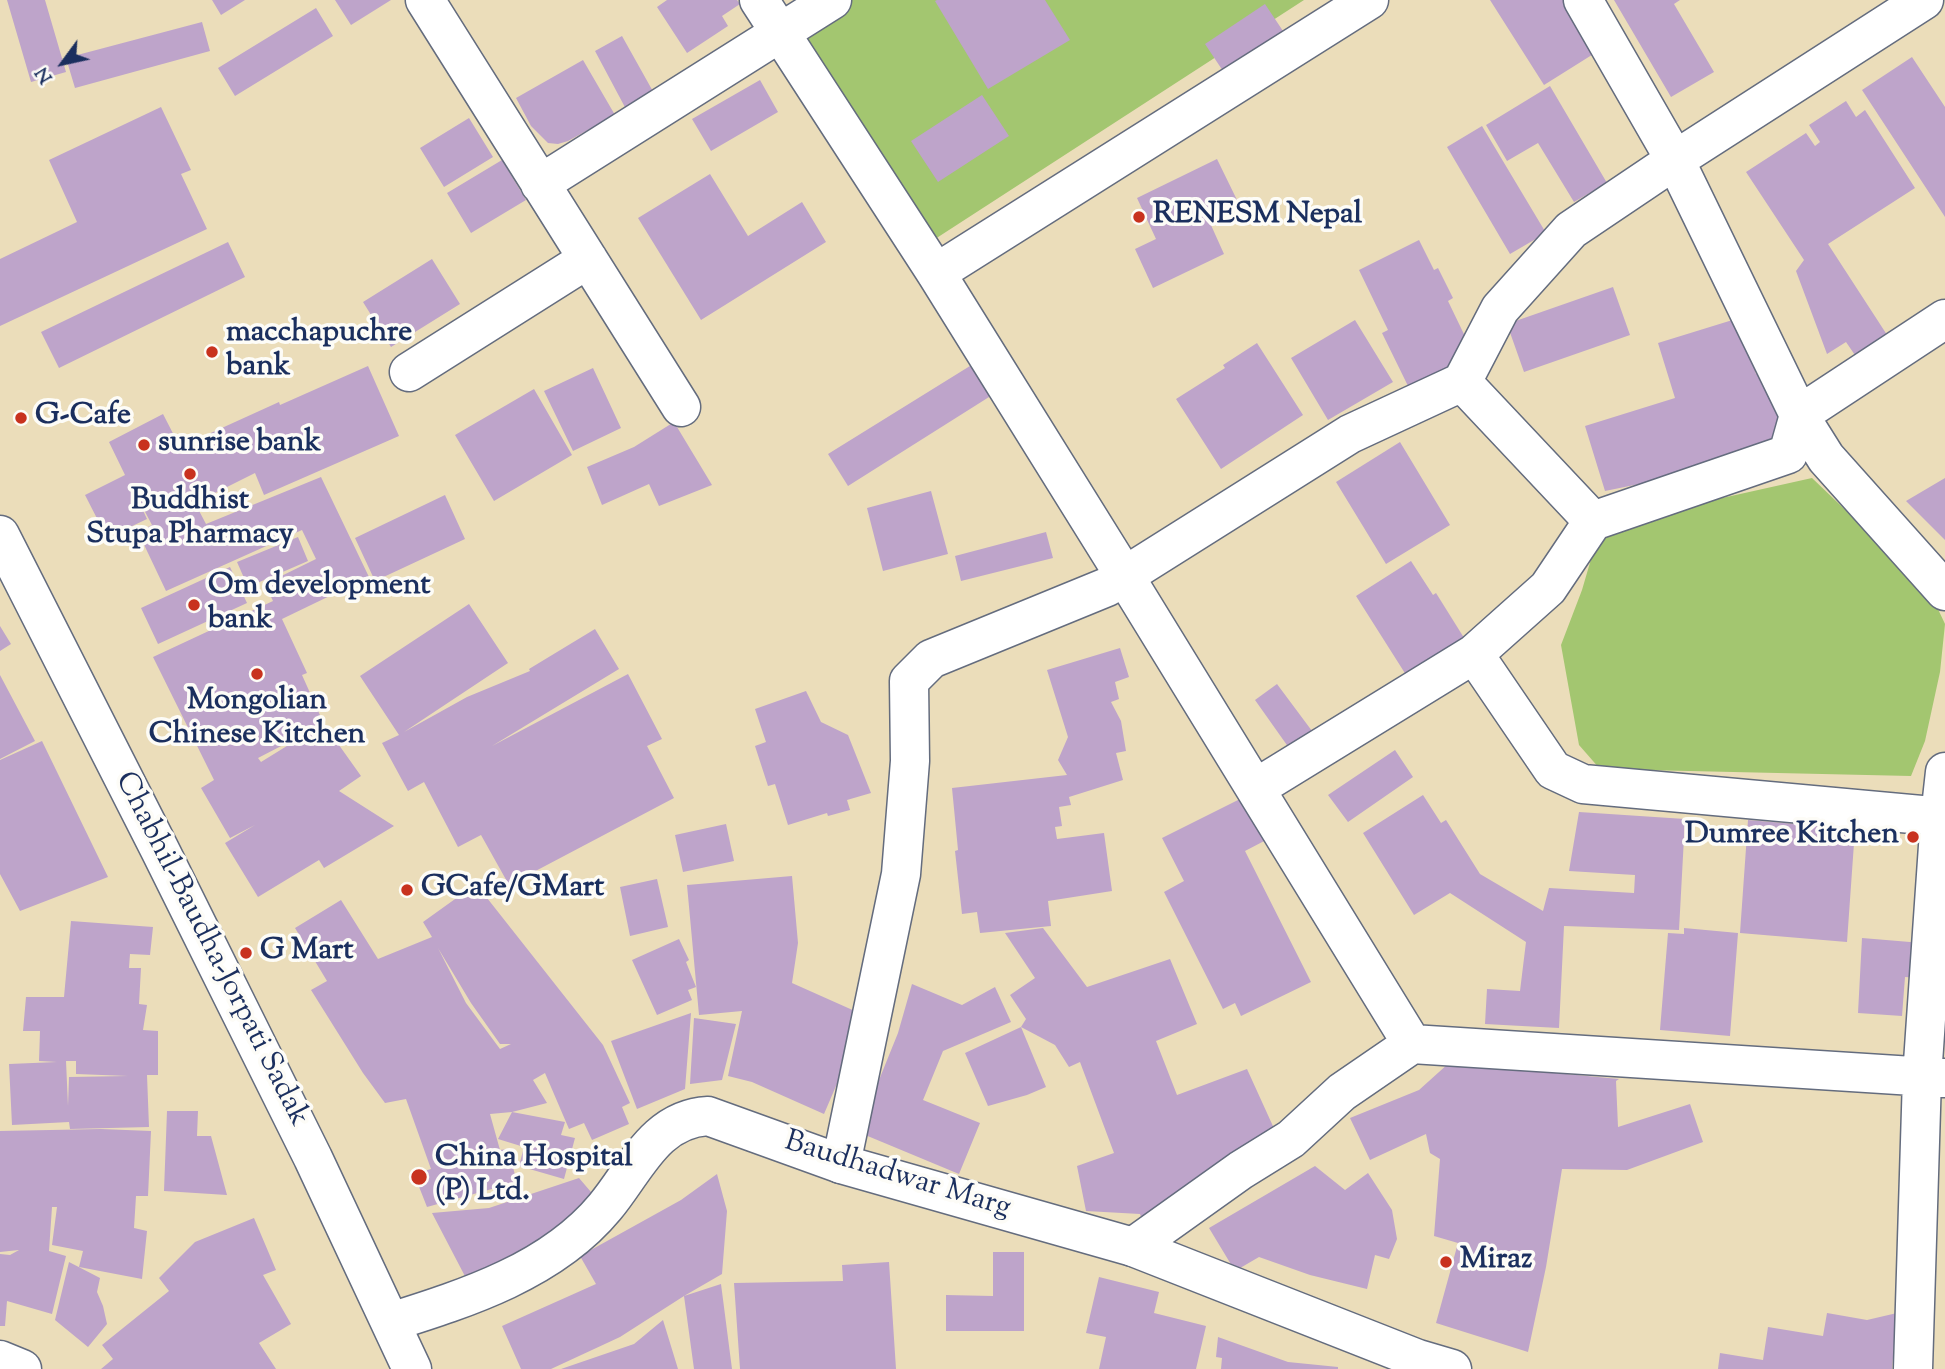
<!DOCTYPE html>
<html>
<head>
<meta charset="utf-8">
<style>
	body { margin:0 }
	#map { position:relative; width:1945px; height:1369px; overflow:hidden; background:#ebddba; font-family:"Sorts Mill Goudy",serif }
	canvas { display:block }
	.north { position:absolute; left:28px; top:28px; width:70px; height:70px; -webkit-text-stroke:5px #fdfcf7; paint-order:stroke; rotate:237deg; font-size:19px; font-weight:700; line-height:28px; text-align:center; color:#1b2f5e }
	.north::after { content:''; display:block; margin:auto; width:24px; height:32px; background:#1b2f5e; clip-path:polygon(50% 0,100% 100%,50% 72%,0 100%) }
</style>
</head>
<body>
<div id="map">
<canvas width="1945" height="1369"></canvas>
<div class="north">N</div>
</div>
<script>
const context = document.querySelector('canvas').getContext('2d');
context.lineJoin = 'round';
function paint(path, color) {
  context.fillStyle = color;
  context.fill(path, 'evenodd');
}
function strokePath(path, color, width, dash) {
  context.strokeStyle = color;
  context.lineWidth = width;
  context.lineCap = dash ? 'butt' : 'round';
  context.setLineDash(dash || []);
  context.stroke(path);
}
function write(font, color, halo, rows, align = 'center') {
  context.font = font + ' "Sorts Mill Goudy",serif';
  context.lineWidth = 7;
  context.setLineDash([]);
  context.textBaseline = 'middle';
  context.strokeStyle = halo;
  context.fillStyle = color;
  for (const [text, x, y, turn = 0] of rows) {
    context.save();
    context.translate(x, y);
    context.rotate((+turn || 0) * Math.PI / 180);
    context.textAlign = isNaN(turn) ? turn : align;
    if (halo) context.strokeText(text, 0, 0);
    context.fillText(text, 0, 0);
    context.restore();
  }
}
paint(new Path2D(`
	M846 0H1304L932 241 800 27Z
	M1812 478 1929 590 1945 624 1940 672 1925 741 1911 776 1600 769 1579 745 1561 645 1582 590 1601 525Z`), '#a3c670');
paint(new Path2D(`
	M7 0H45L66 72 31 82Z
	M212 0H245L221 15Z
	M335 0H391L351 25Z
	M667 0H737L740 4 722 16 728 26 687 53 657 7Z
	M937 0H1045L1070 40 988 89 935 1Z
	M1490 0H1573L1603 48 1544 85Z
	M1614 0H1680L1674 4 1714 72 1671 97Z
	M1265 4 1291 43 1231 83 1205 44Z
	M316 8 333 36 235 96 218 68Z
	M202 22 210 51 75 88 66 58Z
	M622 36 655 95 627 111 595 51Z
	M1912 57 1945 107V217L1862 90Z
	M583 60 615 115 568 141 558 144 548 143 531 126 516 98Z
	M760 80 778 112 711 151 692 119Z
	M1550 86 1607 183 1574 202 1538 143 1507 161 1486 125Z
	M982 95 1009 136 938 182 911 141Z
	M1846 101 1856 117 1865 110 1915 188 1828 244 1891 341 1859 361 1846 342 1827 354 1796 271 1804 260 1746 172 1806 133 1815 146 1820 142 1809 125Z
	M161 107 191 170 181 174 207 229 0 326V259L77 222 49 160Z
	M469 118 493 157 444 187 420 148Z
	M1482 126 1546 233 1510 254 1447 147Z
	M1217 159 1237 200 1206 214 1224 254 1153 288 1135 249 1156 239 1137 198Z
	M502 160 526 200 471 233 447 193Z
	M710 174 748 236 802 202 826 242 701 320 638 218Z
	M1419 240 1434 270 1438 268 1453 298 1448 301 1474 355 1408 386 1382 333 1388 330 1359 270Z
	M228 242 245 277 59 368 41 332Z
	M432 259 460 304 391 347 363 302Z
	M1613 287 1630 335 1524 372 1507 324Z
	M1739 318 1756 374 1768 370 1791 444 1698 472 1605 491 1585 426 1675 398 1658 343Z
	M1355 320 1393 382 1328 420 1291 358Z
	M1257 343 1303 415 1221 469 1176 399 1225 368 1223 365Z
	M978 361 997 392 848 486 828 454Z
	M368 366 399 436 264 495 255 473 195 503 206 524 321 477 369 577 282 619 307 673 302 675 324 724 361 776 339 791 394 826 324 868 319 860 258 897 225 843 255 825 230 838 201 788 214 780 153 657 273 601 265 584 316 559 302 530 166 591 138 532 152 525 133 489 147 519 107 538 85 495 125 475 109 442 163 414 180 447 279 402 280 405ZM316 728 261 762 258 758Z
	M593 368 621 428 573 451 544 391Z
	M534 389 572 455 494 501 455 435Z
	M674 422 712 485 659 506 649 484 602 505 587 467 634 447Z
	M1400 442 1450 525 1386 564 1336 482Z
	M1945 478V540L1906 501Z
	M931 491 948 554 883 571 867 508Z
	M445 495 465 539 375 581 355 538Z
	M1046 532 1053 558 961 581 955 556Z
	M298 537 308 561 248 587 237 562Z
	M1411 561 1433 595 1436 593 1466 641 1408 678 1356 596Z
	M230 567 247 603 158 644 141 608Z
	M469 604 508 663 404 732 467 697 530 671 529 669 595 629 619 669 492 746 628 674 662 739 647 746 674 798 509 885 481 835 458 847 424 782 408 791 382 743 399 735 360 676Z
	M0 626 11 644 0 651Z
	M1120 648 1129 677 1115 682 1119 699 1111 702 1121 721 1126 751 1116 753 1123 780 1069 797 1071 805 1059 807 1062 826 1055 827 1057 839 1104 833 1112 891 1048 901 1051 926 980 933 977 912 962 914 955 851 958 850 952 788 1067 775 1058 760 1068 737 1047 670Z
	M0 675 35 741 0 759Z
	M1277 684 1312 731 1289 748 1255 700Z
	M806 691 821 722 848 735 871 793 847 800 850 810 828 816 827 813 788 825 775 784 768 786 755 746 766 742 755 709Z
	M42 741 108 877 20 911 0 874V760Z
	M1395 750 1413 777 1348 822 1328 795Z
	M1423 795 1441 823 1446 820 1480 874 1543 911 1549 888 1634 893 1635 875 1569 871 1579 812 1685 819 1679 930 1564 926 1559 1028 1485 1024 1487 989 1520 991 1526 942 1450 893 1414 915 1363 833Z
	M1246 796 1268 839 1245 851 1311 982 1241 1016 1235 1003 1223 1009 1164 892 1184 881 1162 838Z
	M1748 820 1855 829 1847 942 1740 933Z
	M726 824 734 861 683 872 675 835Z
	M792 876 798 943 792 983 866 1016 824 1114 752 1082 728 1076 742 1011 699 1015 687 885Z
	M657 879 668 927 630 936 620 887Z
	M476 884 603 1045 630 1103 622 1107 629 1124 592 1140 584 1123 569 1129 545 1073 533 1080 547 1103 512 1112 565 1122 561 1135 575 1138 564 1179 519 1166 524 1147 498 1139 512 1112 490 1114 500 1150 508 1149 517 1182 427 1207 414 1174 431 1169 406 1099 385 1103 363 1073 311 990 327 981 295 928 341 900 378 959 432 937 423 922ZM438 948 471 1003 500 1044H511L500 1049 466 1003Z
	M71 921 153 927 150 955 130 954 129 968H141L139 1004 147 1005 143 1030 158 1031V1075H147L149 1127 70 1129 69 1122 12 1125 9 1064 57 1062 39 1061 40 1031H23L26 997H64ZM66 1061H76V1074L128 1076 69 1077 68 1106Z
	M1043 928 1087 987 1170 959 1197 1024 1156 1041 1177 1095 1247 1069 1277 1135 1199 1176 1145 1228 1140 1214 1086 1211 1077 1166 1114 1153 1080 1062 1069 1067 1055 1045 1021 1027 1026 1019 1010 995 1035 978 1005 933Z
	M1684 928 1738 933 1730 1036 1660 1030 1668 933 1684 934Z
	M1862 938 1922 943 1920 978 1905 977 1902 1016 1858 1013Z
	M679 939 689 960 686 962 696 987 688 990 692 1000 657 1015 632 960Z
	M912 984 962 1005 995 987 1011 1022 943 1051 923 1100 980 1123 959 1174 858 1132 898 1033Z
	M691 1013 685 1089 637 1109 611 1041Z
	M694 1018 736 1024 722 1080 690 1084Z
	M1021 1027 1046 1087 1027 1095 988 1106 965 1053Z
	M1449 1063 1619 1079 1616 1081 1618 1127 1690 1104 1703 1142 1627 1170 1562 1169 1546 1267 1528 1352 1436 1323 1458 1243 1434 1236 1440 1159 1430 1153 1426 1134 1370 1160 1350 1118 1419 1090Z
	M167 1111H198L197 1136H211L227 1195 164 1191Z
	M101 1129 151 1131 148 1196H136L134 1228 147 1231 142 1279 79 1267 83 1251 52 1245 57 1207H52L49 1251 66 1256 52 1314 7 1301 5 1326H0V1254L10 1255 19 1250 0 1252V1131Z
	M1315 1166 1345 1190 1368 1173 1392 1210 1397 1239 1389 1259 1375 1255 1367 1289 1310 1275 1259 1257 1235 1271 1209 1228Z
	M717 1174 727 1211 722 1274 684 1296 721 1284 732 1369H694L684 1296 620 1337 551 1369H521L502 1326 596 1284 580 1256 681 1200Z
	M579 1178 591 1192 595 1208 468 1282 432 1213 489 1208Z
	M254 1218 276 1270 263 1275 291 1324 259 1343 276 1369H101L113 1359 102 1345 169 1291 159 1278 195 1242Z
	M993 1252H1024V1331H946V1295L993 1296Z
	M69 1262 100 1278 97 1292 103 1306 107 1324 88 1347 55 1320Z
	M889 1262 896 1369H740L734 1283 843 1281 842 1265Z
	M1099 1277 1159 1292 1154 1313 1206 1326 1196 1369H1099L1106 1337 1086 1333Z
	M1827 1313 1867 1320 1897 1313 1892 1369H1718L1720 1353 1763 1360 1768 1327 1823 1336Z
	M663 1320 678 1369H561L634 1344Z
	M1218 1337 1288 1362 1338 1367V1369H1221L1222 1358 1216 1357Z`), '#bea4ca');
const street = new Path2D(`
	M425 0 681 407
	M759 0 936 273 1124 575 1412 1044
	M1583 0 1675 160 1799 415 1826 458 1945 591
	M540 184 832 0
	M936 273 1369 0
	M409 372 588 259
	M1462 382 1593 521
	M1474 654 1553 770 1583 784 1945 817
	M1256 788 1474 654 1548 588 1593 521 1788 454 1799 415 1945 319
	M841 1164 901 874 910 761 909 681 931 659 1107 587 1350 434 1462 382 1500 309 1571 230 1675 160 1924 0
	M1133 1247 1241 1170 1291 1139 1342 1092 1412 1044 1945 1078
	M0 1360 22 1369
	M1913 1369 1922 1077 1940 817 1945 772`);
const secondary = new Path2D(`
	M391 1322C467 1298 552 1271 605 1207 636 1170 654 1119 708 1116L841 1164 1133 1247 1418 1359 1452 1369`);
const primary = new Path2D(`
	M0 535 160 850 313 1158 412 1369`);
strokePath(street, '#646c7e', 41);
strokePath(secondary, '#646c7e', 41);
strokePath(primary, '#646c7e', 41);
strokePath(street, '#fff', 38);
strokePath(secondary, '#fff', 38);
strokePath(primary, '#fff', 38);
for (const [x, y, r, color] of [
	[1139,217,7,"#c8321e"],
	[212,352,7,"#c8321e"],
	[21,418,7,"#c8321e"],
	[144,445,7,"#c8321e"],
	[190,474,7,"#c8321e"],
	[194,605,7,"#c8321e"],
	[257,674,7,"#c8321e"],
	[1913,837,7,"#c8321e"],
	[407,890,7,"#c8321e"],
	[246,953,7,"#c8321e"],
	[419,1177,9,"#c8321e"],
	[1446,1262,7,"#c8321e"]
]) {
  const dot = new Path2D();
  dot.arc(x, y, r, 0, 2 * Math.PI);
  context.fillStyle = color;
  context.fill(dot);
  strokePath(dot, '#fdfcf7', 2.5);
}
write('bold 30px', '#1b2f5e', '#fdfcf7', [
	["RENESM Nepal",1153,217],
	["macchapuchre",226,335],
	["bank",226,369],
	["G-Cafe",35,418],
	["sunrise bank",158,445],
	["Buddhist",190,503,"center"],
	["Stupa Pharmacy",190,537,"center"],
	["Om development",208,588],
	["bank",208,622],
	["Mongolian",257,703,"center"],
	["Chinese Kitchen",257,737,"center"],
	["Dumree Kitchen",1899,837,"right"],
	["GCafe/GMart",421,890],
	["G Mart",260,953],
	["China Hospital",435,1160],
	["(P) Ltd.",435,1194],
	["Miraz",1460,1262]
], 'left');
write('30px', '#1b2f5e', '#fdfcf7', [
	["Chabhil-Baudha-Jorpati Sadak",210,950,63],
	["Baudhadwar Marg",897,1177,17]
]);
</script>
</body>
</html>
